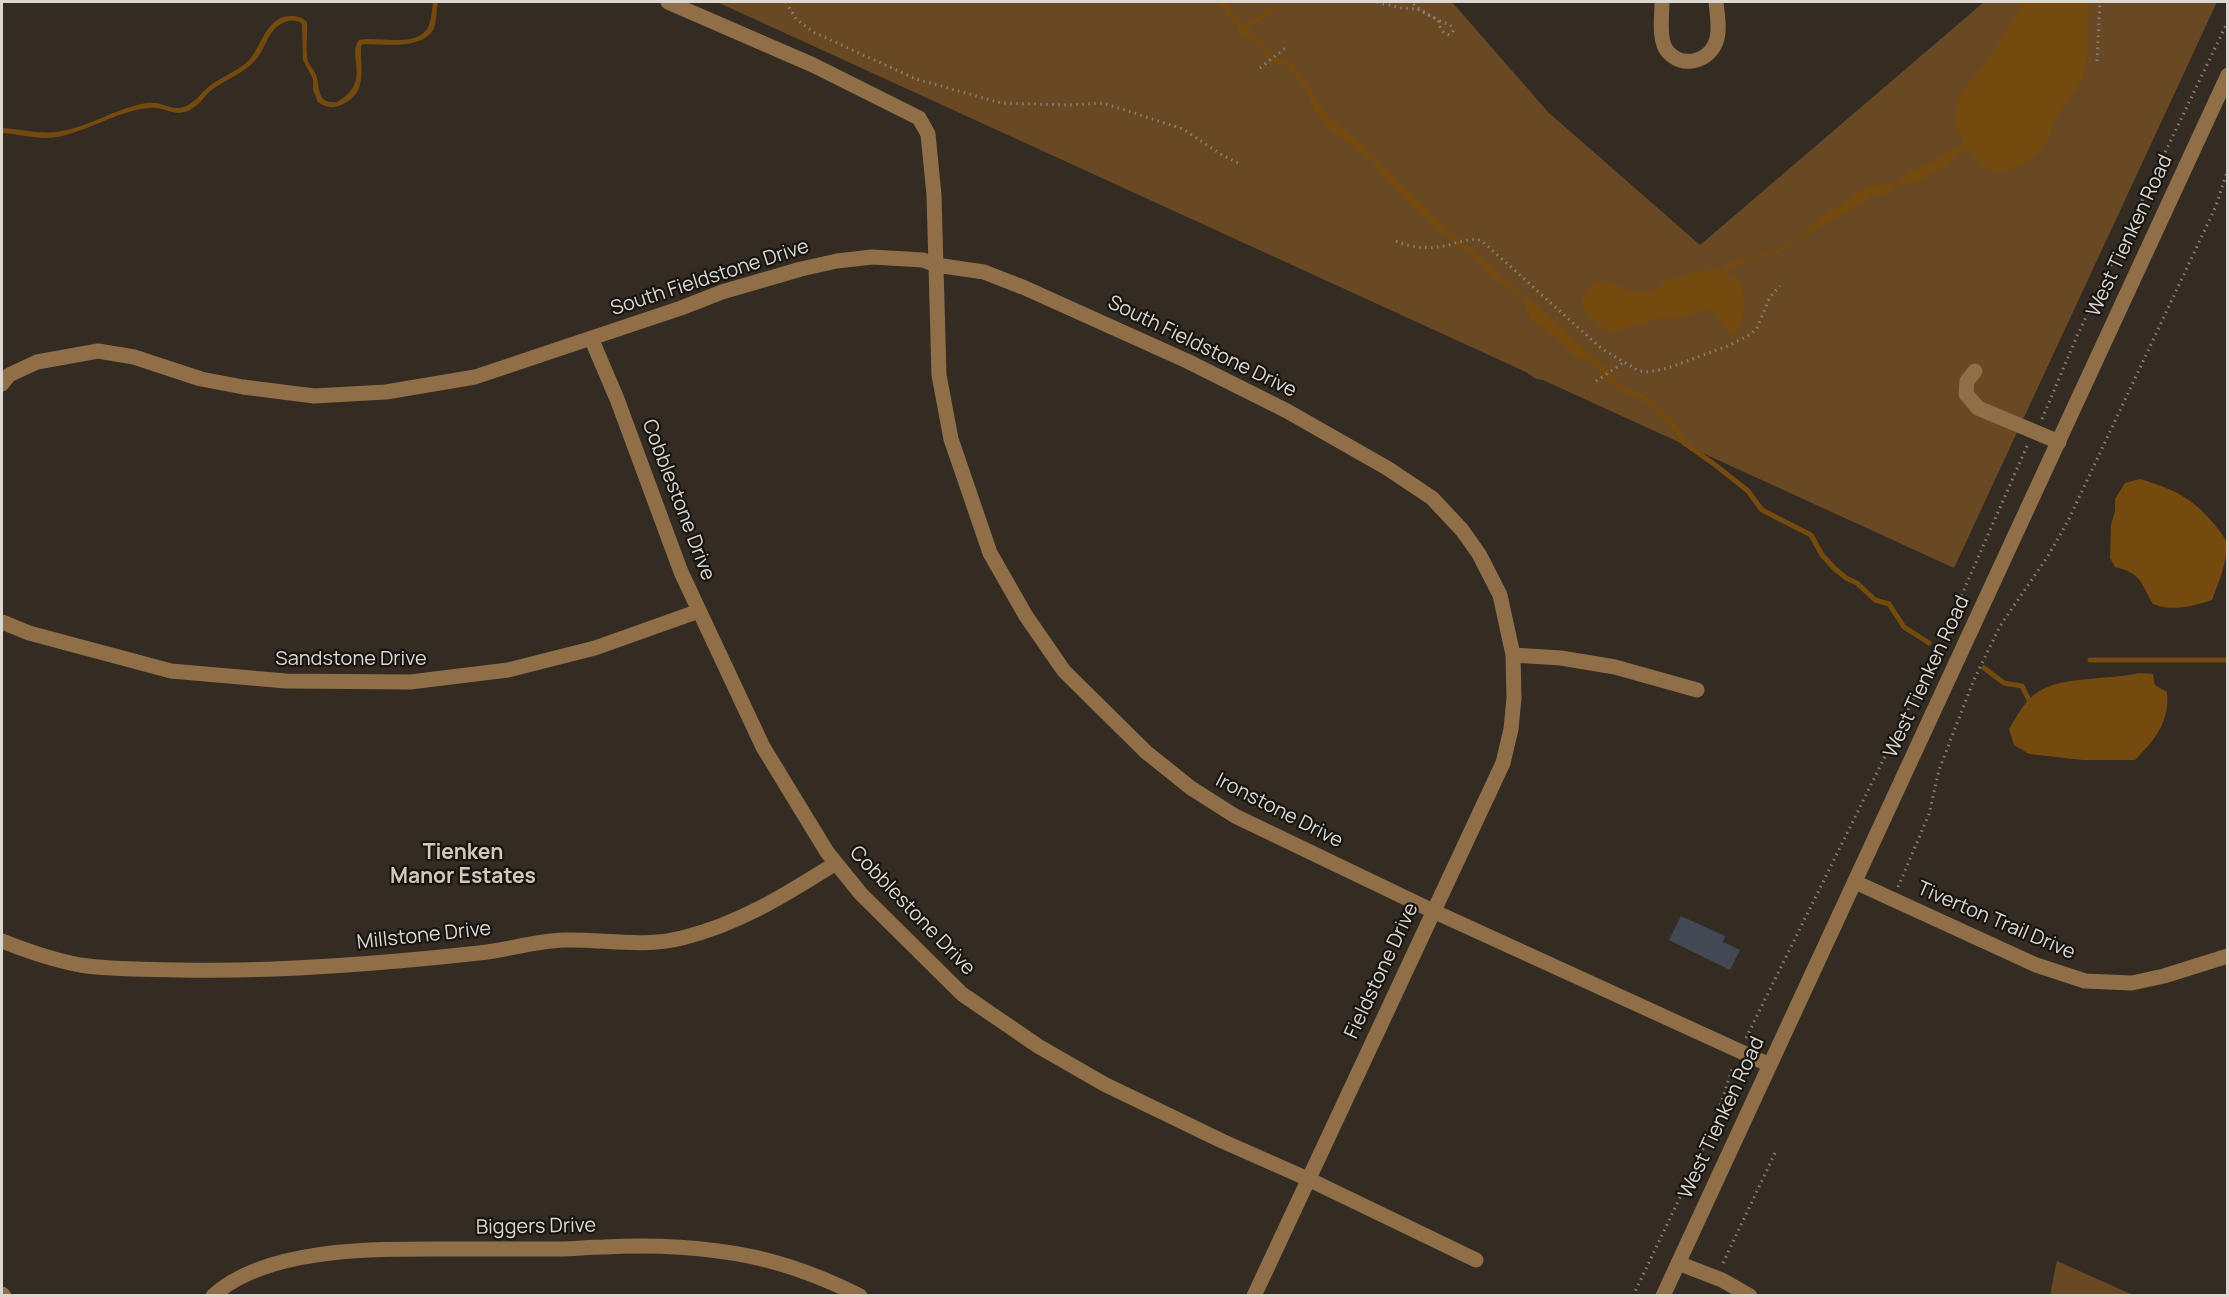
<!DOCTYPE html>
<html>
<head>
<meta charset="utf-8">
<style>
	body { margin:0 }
	#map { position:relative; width:2229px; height:1297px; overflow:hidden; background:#342b22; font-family:Manrope,sans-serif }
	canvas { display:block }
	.frame { position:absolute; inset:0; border:3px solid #dcd7d1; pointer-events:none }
</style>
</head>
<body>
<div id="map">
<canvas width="2229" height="1297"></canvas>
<div class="frame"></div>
</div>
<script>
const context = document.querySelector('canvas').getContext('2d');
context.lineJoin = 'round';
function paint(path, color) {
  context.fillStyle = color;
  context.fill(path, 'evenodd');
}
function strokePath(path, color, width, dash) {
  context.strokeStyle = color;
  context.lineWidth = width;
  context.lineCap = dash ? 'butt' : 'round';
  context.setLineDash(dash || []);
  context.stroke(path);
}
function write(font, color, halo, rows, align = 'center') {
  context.font = font + ' Manrope,sans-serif';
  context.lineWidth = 4.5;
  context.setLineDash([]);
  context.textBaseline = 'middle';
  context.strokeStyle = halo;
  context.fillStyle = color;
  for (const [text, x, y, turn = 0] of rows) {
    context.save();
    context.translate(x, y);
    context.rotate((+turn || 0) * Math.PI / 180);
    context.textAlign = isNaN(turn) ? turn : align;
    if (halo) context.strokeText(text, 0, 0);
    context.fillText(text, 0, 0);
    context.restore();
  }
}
paint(new Path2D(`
	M717 2H1452L1548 112 1700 245 1984 2H2217L1954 568 1543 380 1536 379 1526 372Z
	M2057 1260V1261L2133 1295H2050Z`), '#684924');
paint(new Path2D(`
	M433 2H438C436 11 437 22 433 30 421 50 383 44 363 44L361 46C360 67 369 94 341 105 332 109 325 107 318 102L313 90V79L303 60 302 24C296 19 288 20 281 24 268 31 266 47 258 57 245 74 225 79 209 92 205 96 201 102 197 105 176 122 168 106 149 108 117 111 89 131 57 137 39 140 19 134 2 133V128C20 129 38 134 56 132 88 128 115 108 147 103 166 100 175 117 194 101 199 97 202 92 207 88 219 78 234 73 246 63 262 49 265 16 291 16 298 16 302 17 307 22 308 35 305 49 308 61 310 67 316 71 317 78 320 91 318 104 337 102 373 81 346 56 359 40 379 35 419 50 429 25 432 17 432 9 433 2Z
	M2024 2H2088C2088 26 2091 52 2083 75 2077 91 2065 104 2056 119 2052 126 2050 137 2045 144 2033 160 2005 180 1985 167 1977 163 1972 154 1967 148 1959 156 1923 181 1913 184 1908 185 1904 183 1899 185 1889 191 1881 198 1869 196L1863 203 1817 228 1778 253 1768 256 1759 255 1731 268 1726 273 1727 276 1737 277C1747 290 1746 326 1732 336L1728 334 1716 314 1707 310 1675 318 1652 320 1610 333C1601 326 1583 316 1582 303 1581 299 1584 294 1587 290 1604 267 1627 298 1647 292 1655 290 1664 282 1671 277L1677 279C1689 272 1708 267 1721 271L1733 261 1747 259 1760 253 1770 254 1803 235 1817 220 1858 192 1882 183H1895L1911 171 1926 165 1964 143 1954 122 1958 101 1964 89 1985 64Z
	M1238 20 1251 33 1260 39 1270 53 1278 59 1292 63 1312 90 1317 101 1327 115 1366 148 1396 179 1441 222 1445 229 1456 236 1514 288 1541 309 1614 376 1621 385 1602 380 1601 372 1594 364 1575 356 1556 338 1530 320 1523 298 1489 274 1472 256 1430 223 1426 217 1422 216 1385 179 1371 160 1333 132 1314 110 1307 92 1289 68 1283 64 1271 62 1258 43 1240 33 1236 25Z
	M2140 479C2173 489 2192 497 2215 525 2218 529 2224 536 2226 541 2229 558 2218 585 2212 600 2193 606 2171 612 2153 604 2141 584 2142 573 2115 567L2110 558 2111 525 2115 511V499L2125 483Z
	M2139 673 2153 674 2155 685 2167 692C2170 722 2155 740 2135 760H2083L2029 754 2014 745 2009 729C2017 716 2025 700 2038 692 2060 676 2111 680 2139 673Z`), '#754a0f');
strokePath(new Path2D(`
	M1221 2C1231 12 1232 21 1246 27L1274 8
	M1612 380 1623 390 1641 396 1670 420 1684 443 1714 464 1748 491 1762 510 1811 535 1822 555 1834 568 1846 578 1857 583 1875 600 1889 604 1904 627 1929 643
	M2090 660H2228
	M1984 668 2004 683 2022 686 2029 700`), '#754a0f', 5);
paint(new Path2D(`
	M1681 916 1725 936 1723 942 1740 950 1730 970 1669 940Z`), '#424854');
strokePath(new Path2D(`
	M786 2 796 19 813 32 916 79 1001 103 1068 105 1103 103 1183 129 1222 155 1240 164
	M1377 2 1401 8 1417 9 1438 20C1445 25 1451 21 1453 31L1450 35C1441 33 1440 28 1438 20L1416 7 1412 2
	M2097 61 2100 2
	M1260 68 1285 48
	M1396 241C1412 248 1426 249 1444 246 1456 244 1471 236 1482 241L1602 349 1639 371 1649 372 1668 368 1728 346 1751 334 1757 328 1770 297 1780 286
	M1596 381 1623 363
	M2042 419 2077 336 2228 21
	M1898 887 1929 814 1939 770 1973 682 2000 626 2048 556 2068 521 2216 206 2228 169
	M1746 1038 1938 649 2027 446
	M1723 1263 1775 1153
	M1633 1296 1713 1128 1733 1066`), '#878078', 3, [1.5, 4.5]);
strokePath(new Path2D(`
	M668 2 813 65 919 118 928 134 934 195 939 375 951 439 990 553 1026 616 1064 671 1146 752 1191 788 1235 816 1433 911 1770 1065
	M1662 2C1662 16 1658 41 1668 52 1682 68 1707 62 1715 44 1721 32 1717 14 1716 2
	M591 338 617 399 681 572 763 747 827 852 861 894 962 994 1038 1046 1104 1084 1222 1141 1308 1179 1476 1260
	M1975 371 1967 381 1966 394 1978 408 2059 442
	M2 384 9 375 37 362 98 351 134 357 201 379 243 387 314 396 386 392 475 377 681 308 722 292 801 269 837 261 872 257 923 260 936 265 984 272 1025 288 1187 361 1287 411 1387 468 1432 498 1462 530 1479 554 1500 595 1513 655 1514 698 1511 729 1503 763 1254 1296
	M2 622 29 633 171 671 286 681 410 682 508 670 595 648 699 611
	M1513 655 1561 658 1615 667 1697 690
	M1855 882 2036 965 2085 981 2132 983 2164 976 2228 956
	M2 941C27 951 53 960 80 965 113 970 146 969 180 970 280 972 379 964 479 953 507 950 535 941 564 940 603 939 643 948 682 938 739 924 787 894 836 863
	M1678 1263 1722 1280 1750 1296
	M2 1294 4 1296
	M213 1296C267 1246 381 1249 450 1249 486 1249 522 1249 559 1249 574 1249 589 1247 604 1247 642 1245 681 1246 718 1251 768 1257 815 1273 860 1296
	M1663 1296 2228 75`), '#8f6e48', 15);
write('20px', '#dcd7d1', '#181510', [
	["West Tienken Road",2130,236,-65],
	["South Fieldstone Drive",710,278,-18],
	["South Fieldstone Drive",1202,347,26],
	["Cobblestone Drive",678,500,69],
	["Sandstone Drive",351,659],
	["West Tienken Road",1927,677,-65],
	["Ironstone Drive",1279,811,27],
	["Cobblestone Drive",912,911,46],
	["Tiverton Trail Drive",1996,921,23],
	["Millstone Drive",424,936,-6],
	["Fieldstone Drive",1382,971,-65],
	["West Tienken Road",1722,1118,-65],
	["Biggers Drive",536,1227,-1]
]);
write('bold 21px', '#d3c8bc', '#181510', [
	["Tienken",463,853],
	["Manor Estates",463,877]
]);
</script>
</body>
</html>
